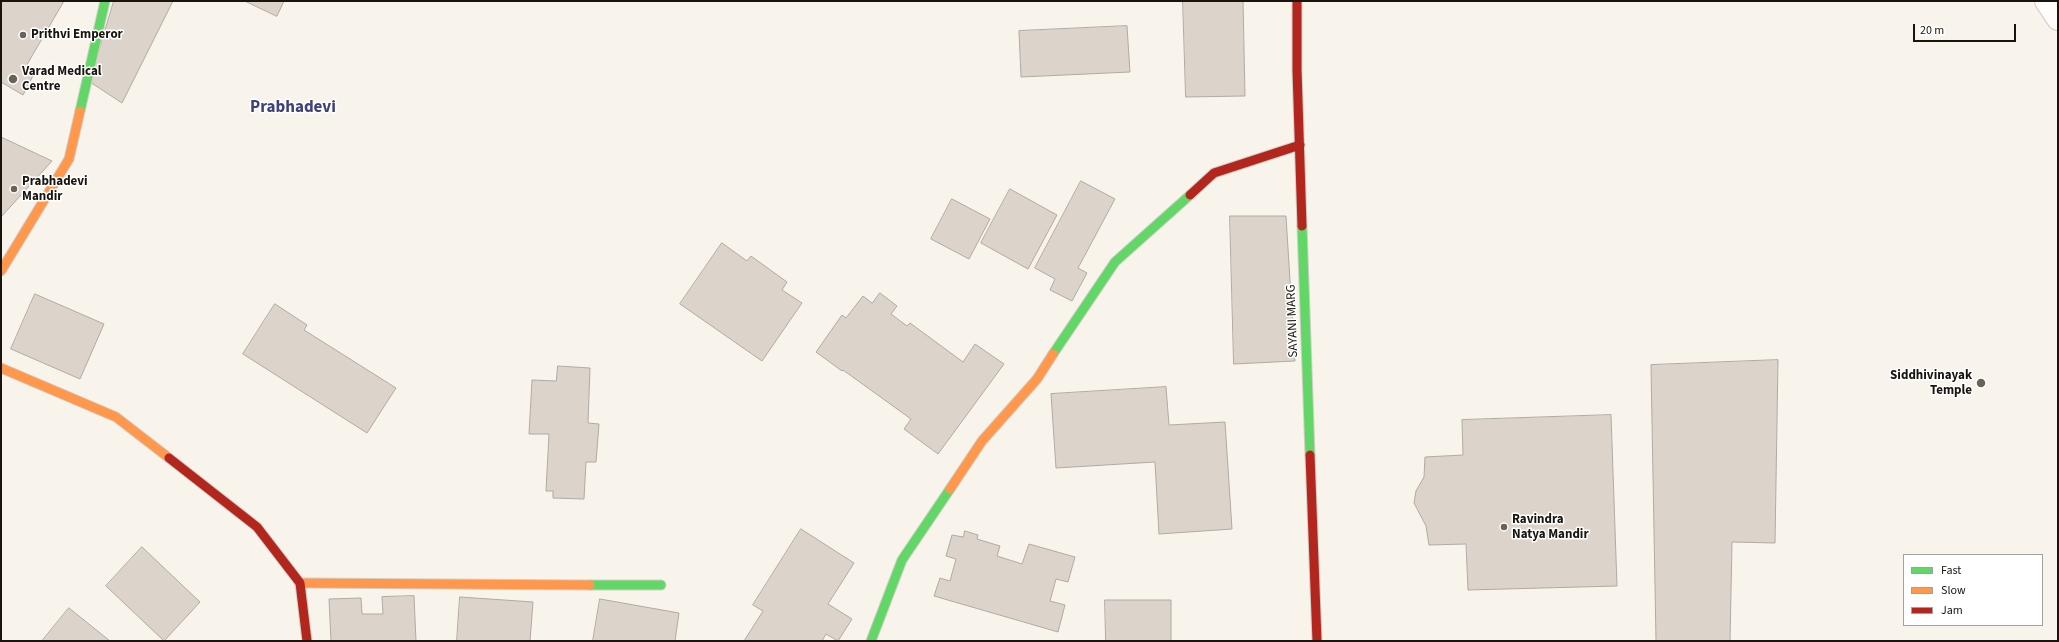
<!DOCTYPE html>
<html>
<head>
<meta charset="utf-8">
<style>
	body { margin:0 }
	#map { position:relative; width:2059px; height:642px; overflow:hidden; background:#f8f3eb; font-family:"Source Sans 3",sans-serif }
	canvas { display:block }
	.frame { position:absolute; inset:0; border:2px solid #19150e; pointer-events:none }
	.legend { position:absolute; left:1903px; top:554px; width:140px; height:72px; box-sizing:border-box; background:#fff; border:1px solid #a3a19f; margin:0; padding:5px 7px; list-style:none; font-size:12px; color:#19150e }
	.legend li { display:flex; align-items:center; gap:8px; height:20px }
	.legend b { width:20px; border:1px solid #a3a19f }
	.scale { position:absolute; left:1913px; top:24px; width:103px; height:18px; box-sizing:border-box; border:2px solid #19150e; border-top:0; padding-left:5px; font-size:12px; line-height:14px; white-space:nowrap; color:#19150e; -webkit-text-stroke:3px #fff; paint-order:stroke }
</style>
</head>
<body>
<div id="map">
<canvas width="2059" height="642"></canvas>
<div class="frame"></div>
<ul class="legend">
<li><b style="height:5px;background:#63d668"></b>Fast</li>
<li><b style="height:5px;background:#ff974d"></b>Slow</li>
<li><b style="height:5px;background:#b3261e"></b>Jam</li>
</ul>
<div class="scale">20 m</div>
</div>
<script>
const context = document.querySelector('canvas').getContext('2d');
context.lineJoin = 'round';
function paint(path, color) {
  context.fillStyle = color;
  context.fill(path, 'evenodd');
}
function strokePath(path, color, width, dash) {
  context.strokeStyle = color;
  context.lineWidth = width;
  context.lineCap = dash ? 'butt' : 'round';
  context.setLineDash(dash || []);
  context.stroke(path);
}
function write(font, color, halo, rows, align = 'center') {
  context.font = font + ' "Source Sans 3",sans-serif';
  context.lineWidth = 3;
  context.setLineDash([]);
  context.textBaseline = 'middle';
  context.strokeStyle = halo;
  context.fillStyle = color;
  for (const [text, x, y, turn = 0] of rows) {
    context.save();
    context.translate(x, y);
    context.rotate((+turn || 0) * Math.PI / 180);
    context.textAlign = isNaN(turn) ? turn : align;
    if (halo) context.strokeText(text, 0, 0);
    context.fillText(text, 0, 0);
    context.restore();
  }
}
const building = new Path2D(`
	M1 1H64L25 68 35 72 23 95 1 82Z
	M114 1H173L122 103 90 82Z
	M245 1H284L277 16Z
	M1183 1H1243L1245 96 1186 97Z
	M1127 26 1130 72 1021 77 1019 31Z
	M1 137 52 161 1 217Z
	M1081 181 1115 199 1078 268 1087 273 1072 301 1050 290 1055 279 1035 268Z
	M1010 189 1057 215 1028 269 981 243Z
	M952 199 990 219 969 259 931 239Z
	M1230 216H1286L1295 361 1234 364Z
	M722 243 747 261 751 256 787 282 782 290 802 303 762 361 680 304Z
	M880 293 897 306 891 314 907 326 910 323 963 362 975 344 1004 364 938 454 904 429 911 419 843 370 842 371 816 352 842 315 846 318 863 296 872 303Z
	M35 294 104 324 80 379 11 349Z
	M275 304 307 325 304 330 396 388 367 433 243 354Z
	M1778 360 1775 543 1732 542 1730 641H1656L1651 365Z
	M558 366 590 368 588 423 599 424 596 462H586L584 499 553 498V491H546L549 434H529L532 380 556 381Z
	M1166 387 1169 425 1225 422 1232 529 1159 534 1155 462 1056 468 1051 394Z
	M1611 415 1617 586 1468 590 1466 544 1429 545 1426 526 1414 503 1416 491 1424 477 1425 457 1463 455 1462 420Z
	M801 529 854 563 828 604 852 619 838 641 826 634 822 641H744L763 611 753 605Z
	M965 531 978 535 977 539 1000 546 997 556 1022 564 1029 544 1075 557 1068 582 1056 579 1050 601 1065 605 1058 632 934 596 940 578 950 581 956 559 946 556 952 535 963 537Z
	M142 547 200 602 164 641 106 586Z
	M414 596 416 641H331L329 599 361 598 362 614H383L382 597Z
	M460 597 533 602 530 641H457Z
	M600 599 679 613 675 641H593Z
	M1105 600H1171V641H1106Z
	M69 608 110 641H42Z`);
paint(building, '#dcd3cb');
strokePath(building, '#b0aaa5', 1);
const street = new Path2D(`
	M2046 1 2058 19`);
const fast = new Path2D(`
	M80 111 105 1
	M1302 226 1310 455
	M1053 354 1115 262 1190 195
	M590 585H661
	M871 641 902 560 950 489`);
const slow = new Path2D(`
	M1 271 69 159 80 111
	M1 368 116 417 169 458
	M950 489 982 441 1037 379 1053 354
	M300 583 590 585`);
const jam = new Path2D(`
	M1297 1V70L1302 226
	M1190 195 1214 173 1300 145
	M1310 455 1317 641
	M169 458 257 527 300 583 307 641`);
strokePath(street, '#d2cec7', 24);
strokePath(fast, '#d2cec7', 11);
strokePath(slow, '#d2cec7', 11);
strokePath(jam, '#d2cec7', 11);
strokePath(street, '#fefdfc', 22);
strokePath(fast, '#63d668', 9);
strokePath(slow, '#ff974d', 9);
strokePath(jam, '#b3261e', 9);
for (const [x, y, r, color] of [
	[23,35,4,"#67635b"],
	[13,79,5,"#67635b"],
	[14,189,4,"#67635b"],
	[1981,383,5,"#67635b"],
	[1504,527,4,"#67635b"]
]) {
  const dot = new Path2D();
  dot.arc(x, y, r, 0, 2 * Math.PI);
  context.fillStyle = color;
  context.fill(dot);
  strokePath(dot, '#fff', 1.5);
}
write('bold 13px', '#19150e', '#fff', [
	["Prithvi Emperor",31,35],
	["Varad Medical",22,72],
	["Centre",22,87],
	["Prabhadevi",22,182],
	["Mandir",22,197],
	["Siddhivinayak",1972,376,"right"],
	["Temple",1972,391,"right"],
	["Ravindra",1512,520],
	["Natya Mandir",1512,535]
], 'left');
write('13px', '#19150e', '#fff', [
	["SAYANI MARG",1293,321,-92]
]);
write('bold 17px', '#3d417e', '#fff', [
	["Prabhadevi",293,108]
]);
</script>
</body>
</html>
